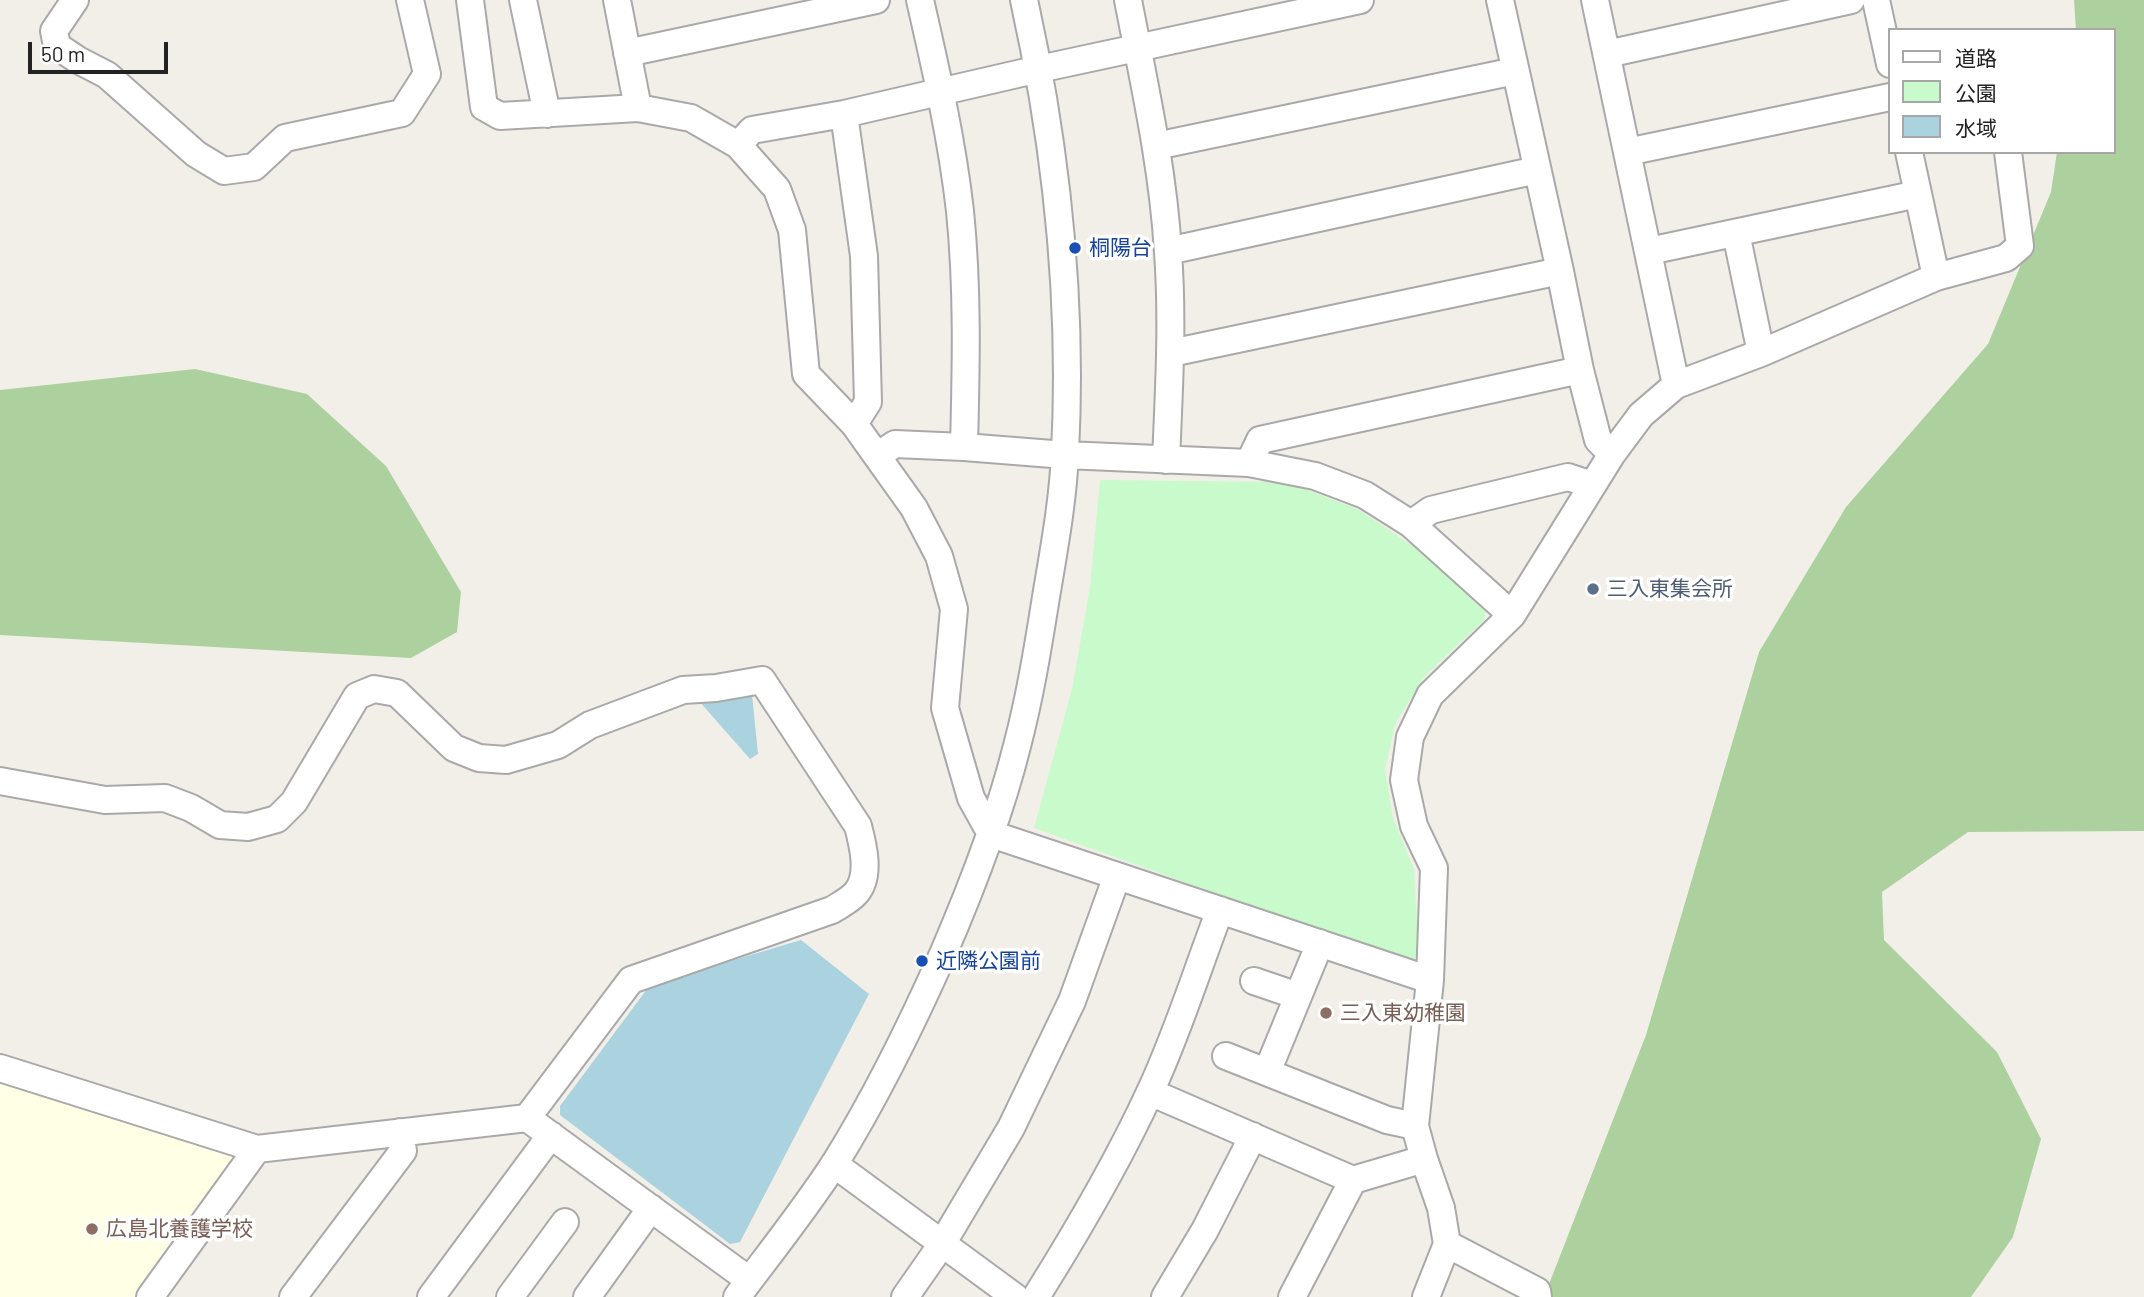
<!DOCTYPE html>
<html>
<head>
<meta charset="utf-8">
<style>
	body { margin:0 }
	#map { position:relative; width:2144px; height:1297px; overflow:hidden; background:#f2efe9; font-family:Barlow,"Noto Sans JP",sans-serif }
	canvas { display:block }
	.legend { position:absolute; left:1888px; top:28px; width:228px; height:126px; box-sizing:border-box; background:#fff; border:2px solid #a7a7a7; margin:0; padding:9px 12px; list-style:none; font-size:21px; color:#222 }
	.legend li { display:flex; align-items:center; gap:14px; height:35px }
	.legend b { width:35px; border:2px solid #a7a7a7 }
	.scale { position:absolute; left:28px; top:42px; width:140px; height:32px; box-sizing:border-box; border:4px solid #222; border-top:0; padding-left:9px; font-size:21px; line-height:24px; white-space:nowrap; color:#222; -webkit-text-stroke:5px #fff; paint-order:stroke }
</style>
</head>
<body>
<div id="map">
<canvas width="2144" height="1297"></canvas>
<ul class="legend">
<li><b style="height:9px;background:#fff"></b>道路</li>
<li><b style="height:19px;background:#c8facc"></b>公園</li>
<li><b style="height:19px;background:#aad3df"></b>水域</li>
</ul>
<div class="scale">50 m</div>
</div>
<script>
const context = document.querySelector('canvas').getContext('2d');
context.lineJoin = 'round';
function paint(path, color) {
  context.fillStyle = color;
  context.fill(path, 'evenodd');
}
function strokePath(path, color, width, dash) {
  context.strokeStyle = color;
  context.lineWidth = width;
  context.lineCap = dash ? 'butt' : 'round';
  context.setLineDash(dash || []);
  context.stroke(path);
}
function write(font, color, halo, rows, align = 'center') {
  context.font = font + ' Barlow,"Noto Sans JP",sans-serif';
  context.lineWidth = 7;
  context.setLineDash([]);
  context.textBaseline = 'middle';
  context.strokeStyle = halo;
  context.fillStyle = color;
  for (const [text, x, y, turn = 0] of rows) {
    context.save();
    context.translate(x, y);
    context.rotate((+turn || 0) * Math.PI / 180);
    context.textAlign = isNaN(turn) ? turn : align;
    if (halo) context.strokeText(text, 0, 0);
    context.fillText(text, 0, 0);
    context.restore();
  }
}
paint(new Path2D(`
	M0 1078 229 1149 234 1162 135 1297H0Z`), '#ffffe5');
paint(new Path2D(`
	M2074 0H2144V831L1968 832 1882 892 1884 940 1997 1052 2041 1139 2013 1237 1971 1297H1544L1646 1035 1759 652 1846 507 1988 344 2051 192 2057 152H2114V30H2076Z
	M195 369 307 394 386 466 461 592 457 632 411 658 0 635V390Z`), '#add19e');
paint(new Path2D(`
	M1100 480 1286 482 1358 509 1414 547 1486 610 1484 620 1425 676 1396 722 1385 769 1393 818 1414 869 1419 955 1407 962 1034 828 1072 689 1090 587Z`), '#c8facc');
paint(new Path2D(`
	M752 694 758 754 750 759 699 701Z
	M801 940 869 994 740 1242 730 1244 560 1115V1106L650 985Z`), '#aad3df');
const minor = new Path2D(`
	M75 0 54 31 57 46 78 60 107 75 196 154 224 171 254 167 285 138 402 113 427 74 410 0
	M470 0 484 107 500 116 638 108 691 118 738 145 777 189 792 230 806 374 854 424 914 508 939 556 954 609 945 708 971 798 991 834 1430 980
	M523 0 547 114
	M617 0 638 108
	M920 0C936 70 952 140 960 211 968 290 966 368 964 447
	M1128 0C1144 83 1163 167 1168 252 1173 321 1169 390 1166 460
	M1500 0 1560 271 1580 370 1598 440 1612 454
	M1595 0 1676 385
	M1876 0 1890 64
	M627 53 876 0
	M1607 54 1851 0
	M844 114 864 256 868 402 854 424
	M738 145 752 130 844 114 1039 69 1360 0
	M1156 146 1515 71
	M1627 152 1890 97
	M1736 233 1761 353
	M1168 251 1537 170
	M1649 251 1918 194
	M1936 277 2006 258 2020 246 2008 152
	M1171 353 1560 271
	M877 456 895 444 964 447 1065 455 1249 463 1315 476 1365 495 1411 524 1512 615
	M1249 463 1260 440 1580 370
	M1411 524 1431 510 1568 477 1592 485
	M0 781 105 800 165 798 191 808 220 825 248 827 277 819 294 802 357 696 374 689 397 693 454 748 479 758 506 760 558 745 590 725 683 690 716 688 762 680 858 826C863 845 871 876 856 893 850 900 840 905 832 910L631 980 527 1118
	M1254 981 1298 996
	M1226 1056 1387 1120 1415 1126
	M0 1068 257 1149 527 1118 749 1280
	M1267 1072 1320 943
	M1150 1092 1353 1180 1424 1159
	M834 1164 1015 1297
	M1447 1244 1537 1291 1538 1297
	M150 1297 257 1149
	M293 1297 403 1151 400 1132
	M431 1297 551 1135
	M510 1297 565 1222
	M587 1297 651 1208
	M737 1297C770 1253 805 1209 835 1163 876 1097 911 1026 943 954 972 887 999 818 1017 746 1030 697 1038 647 1046 597 1054 549 1063 501 1065 453 1073 299 1057 150 1024 0
	M905 1297 942 1244 1011 1128 1072 1001 1117 876
	M1036 1297C1078 1230 1118 1162 1151 1090 1178 1032 1197 970 1220 910
	M1165 1297 1205 1230 1253 1136
	M1292 1297 1353 1180
	M1426 1297 1447 1244 1441 1208 1424 1159 1415 1126 1430 980 1434 868 1414 826 1404 780 1410 737 1430 695 1512 615 1612 454 1641 415 1676 385 1761 353 1936 277 1909 152`);
strokePath(minor, '#a9a9a9', 30);
strokePath(minor, '#fff', 26);
for (const [x, y, r, color] of [
	[1075,248,7,"#1a4fb4"],
	[1593,589,7,"#5c6f8a"],
	[922,961,7,"#1a4fb4"],
	[1326,1013,7,"#8d6e63"],
	[92,1229,7,"#8d6e63"]
]) {
  const dot = new Path2D();
  dot.arc(x, y, r, 0, 2 * Math.PI);
  context.fillStyle = color;
  context.fill(dot);
  strokePath(dot, '#fff', 2.5);
}
write('21px', '#164399', '#fff', [
	["桐陽台",1089,248],
	["近隣公園前",936,961]
], 'left');
write('21px', '#4e5e75', '#fff', [
	["三入東集会所",1607,589]
], 'left');
write('21px', '#785e54', '#fff', [
	["三入東幼稚園",1340,1013],
	["広島北養護学校",106,1229]
], 'left');
</script>
</body>
</html>
